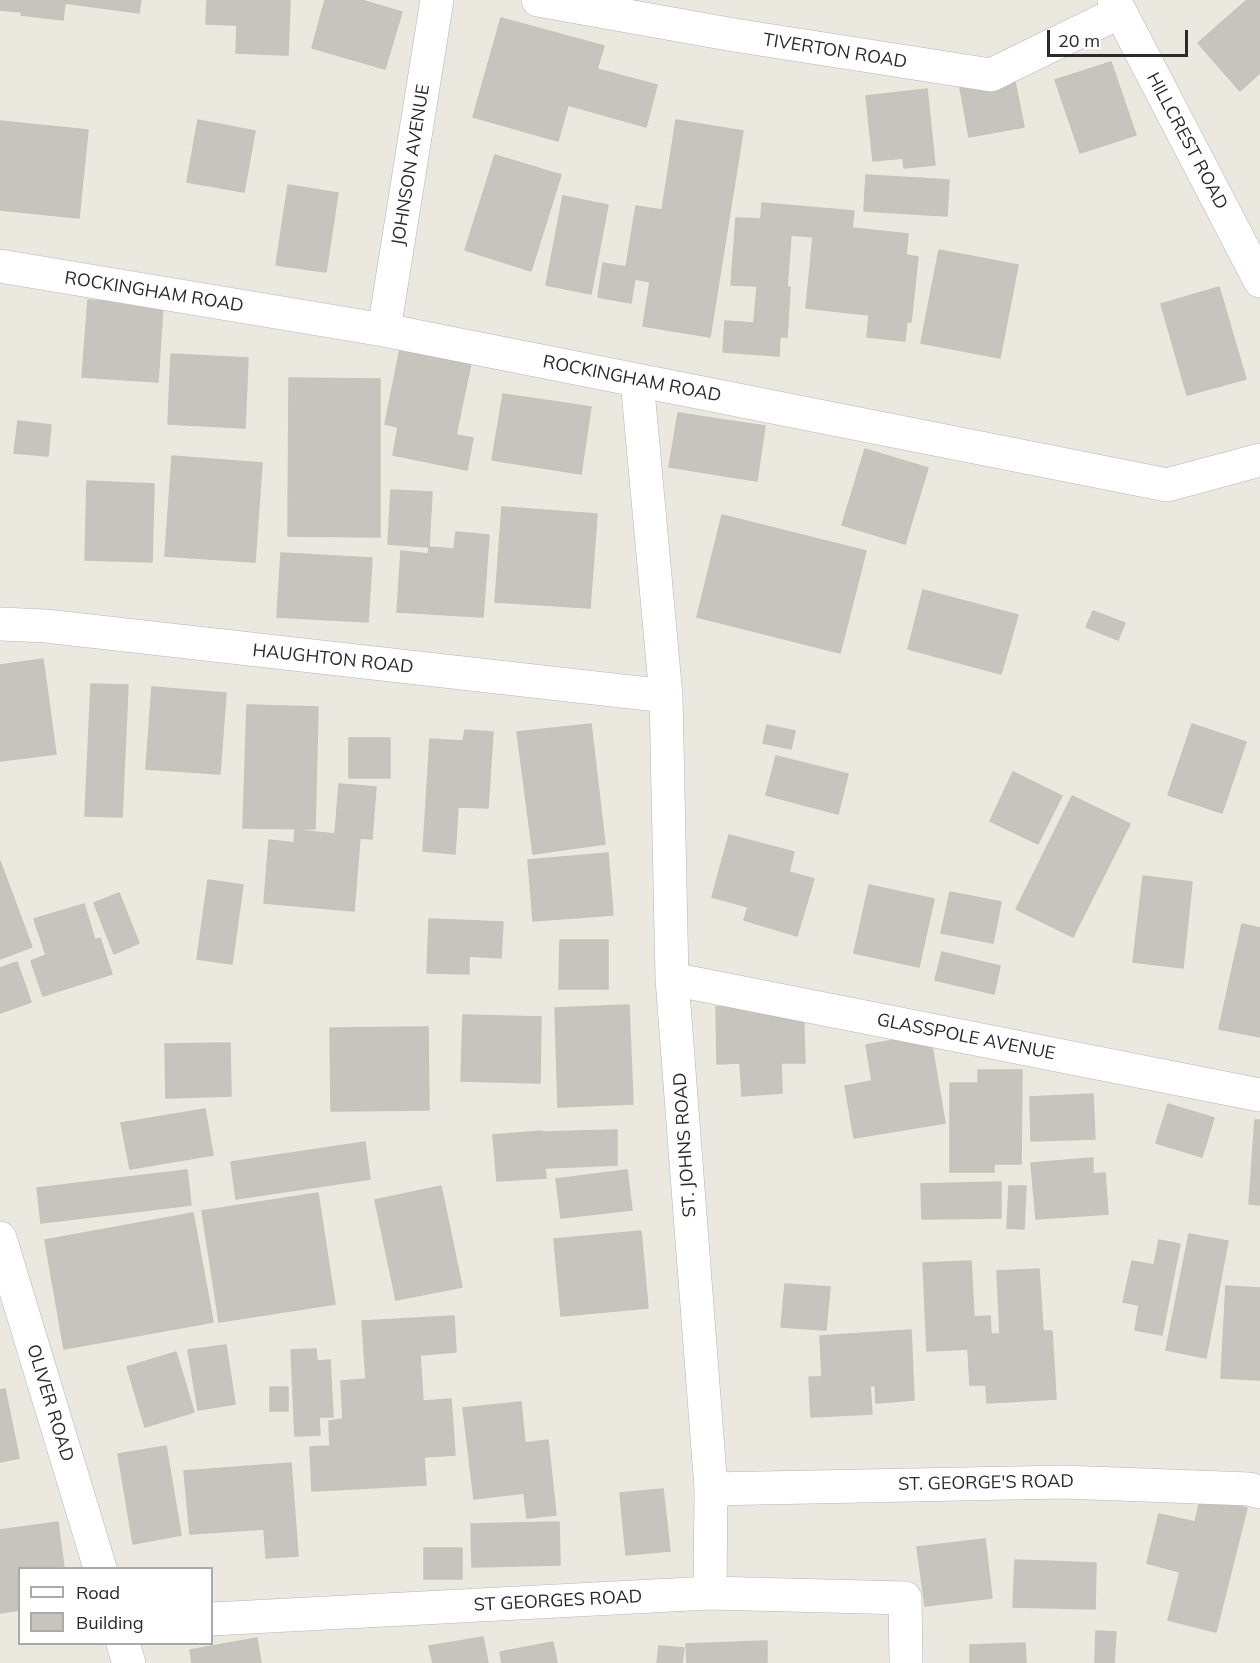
<!DOCTYPE html>
<html>
<head>
<meta charset="utf-8">
<style>
	body { margin:0 }
	#map { position:relative; width:1260px; height:1663px; overflow:hidden; background:#ebe8df; font-family:Mulish,sans-serif }
	canvas { display:block }
	.legend { position:absolute; left:18px; top:1567px; width:195px; height:78px; box-sizing:border-box; background:#fff; border:2px solid #aaa; margin:0; padding:8px 10px; list-style:none; font-size:18px; color:#2b2b2b }
	.legend li { display:flex; align-items:center; gap:12px; height:30px }
	.legend b { width:30px; border:2px solid #aaa }
	.scale { position:absolute; left:1047px; top:30px; width:141px; height:27px; box-sizing:border-box; border:3px solid #2b2b2b; border-top:0; padding-left:8px; font-size:18px; line-height:21px; white-space:nowrap; color:#2b2b2b; -webkit-text-stroke:4px #fff; paint-order:stroke }
</style>
</head>
<body>
<div id="map">
<canvas width="1260" height="1663"></canvas>
<ul class="legend">
<li><b style="height:8px;background:#fff"></b>Road</li>
<li><b style="height:16px;background:#c7c4be"></b>Building</li>
</ul>
<div class="scale">20 m</div>
</div>
<script>
const context = document.querySelector('canvas').getContext('2d');
context.lineJoin = 'round';
function paint(path, color) {
  context.fillStyle = color;
  context.fill(path, 'evenodd');
}
function strokePath(path, color, width, dash) {
  context.strokeStyle = color;
  context.lineWidth = width;
  context.lineCap = dash ? 'butt' : 'round';
  context.setLineDash(dash || []);
  context.stroke(path);
}
function write(font, color, halo, rows, align = 'center') {
  context.font = font + ' Mulish,sans-serif';
  context.lineWidth = 4.5;
  context.setLineDash([]);
  context.textBaseline = 'middle';
  context.strokeStyle = halo;
  context.fillStyle = color;
  for (const [text, x, y, turn = 0] of rows) {
    context.save();
    context.translate(x, y);
    context.rotate((+turn || 0) * Math.PI / 180);
    context.textAlign = isNaN(turn) ? turn : align;
    if (halo) context.strokeText(text, 0, 0);
    context.fillText(text, 0, 0);
    context.restore();
  }
}
const building = new Path2D(`
	M0 0H141L139 13 65 3 63 20 21 15 22 12 0 10Z
	M207 0H290L288 55 236 53 237 25 206 24Z
	M325 0H361L402 12 385 69 312 48Z
	M1247 0H1260V73L1240 91 1198 43Z
	M501 18 604 46 597 69 657 85 646 127 568 105 558 141 473 117Z
	M1111 62 1136 135 1080 153 1055 80Z
	M1012 67 1024 127 969 137 958 77Z
	M927 89 935 165 904 168 903 158 873 161 866 96Z
	M198 120 255 131 244 192 187 182Z
	M676 120 743 131 710 337 643 326 650 282 635 279 631 303 598 297 603 263 626 267 636 206 662 210Z
	M0 121 88 130 79 218 0 210Z
	M495 155 561 175 531 271 465 250Z
	M866 175 949 180 947 216 864 211Z
	M288 185 338 193 326 272 276 265Z
	M563 196 608 205 591 294 546 285Z
	M762 203 854 211 852 228 908 234 906 255 918 257 911 322H907L905 341 867 337 869 315 806 308 813 237 791 235 787 287H790L787 337H780L779 356 723 352 725 321 754 323 757 286 731 285 736 218 761 219Z
	M939 250 1018 265 1000 358 921 343Z
	M1219 287 1246 379 1187 395 1161 304Z
	M88 300 163 305 158 382 82 377Z
	M400 349 471 363 456 435 473 438 467 470 393 455 398 427 385 424Z
	M171 354 248 358 245 428 168 424Z
	M289 378 380 379V537L288 536Z
	M503 394 591 407 581 474 492 460Z
	M678 413 765 426 757 481 669 467Z
	M18 421 51 425 48 456 14 453Z
	M865 449 928 468 905 544 842 525Z
	M172 456 262 463 255 562 165 556Z
	M87 481 154 484 152 562 85 560Z
	M391 490 432 492 429 547 388 544Z
	M502 507 597 514 590 608 495 602Z
	M722 515 866 551 840 653 697 617Z
	M456 532 489 535 483 617 397 612 401 551 428 554 429 547 454 549Z
	M281 553 372 558 368 622 277 617Z
	M923 590 1018 615 1001 674 908 649Z
	M1093 611 1125 623 1118 640 1086 627Z
	M43 659 56 754 0 761V665Z
	M91 684 128 685 122 817 85 816Z
	M152 687 226 693 220 774 146 769Z
	M247 705 318 707 315 829 243 828Z
	M591 724 605 844 533 854 517 732Z
	M1192 724 1246 742 1222 813 1168 795Z
	M767 725 795 731 791 749 763 743Z
	M465 730 493 732 488 808 458 807 455 854 423 851 430 739 463 741Z
	M349 738H390V778H349Z
	M776 756 848 774 838 814 766 795Z
	M1013 772 1062 796 1038 844 990 821Z
	M339 784 376 787 372 839 360 838 354 911 264 903 269 840 294 843 295 830 335 834Z
	M1072 796 1130 824 1073 937 1016 909Z
	M729 835 794 852 789 872 814 879 797 936 744 920 748 907 712 897Z
	M608 853 613 915 533 921 528 860Z
	M0 861 32 947 0 959Z
	M1143 876 1192 882 1183 968 1133 962Z
	M208 880 243 885 232 964 197 959Z
	M869 885 934 899 919 967 854 953Z
	M950 892 1001 902 993 943 941 933Z
	M119 893 139 943 114 954 94 903Z
	M84 904 95 940 100 938 112 974 43 996 31 961 46 955 34 919Z
	M429 919 503 922 501 958 469 956V974L427 973Z
	M1242 924 1260 928V1037L1219 1029Z
	M560 940H608V989H559Z
	M942 952 1000 966 994 994 935 980Z
	M17 962 31 1002 0 1013V968Z
	M629 1005 633 1104 558 1107 555 1008Z
	M803 1005 805 1063H781L782 1093 742 1096 740 1063 717 1064 716 1007Z
	M463 1015 541 1017 540 1083 461 1081Z
	M428 1027 429 1110 331 1111 330 1028Z
	M930 1034 945 1123 854 1138 845 1086 872 1081 866 1045Z
	M230 1043 231 1096 166 1098 165 1044Z
	M978 1070H1022L1021 1164H994V1172H950V1083H978Z
	M1093 1094 1095 1139 1031 1141 1030 1097Z
	M1168 1104 1214 1118 1202 1157 1156 1143Z
	M205 1109 213 1155 130 1169 121 1123Z
	M1255 1120H1260V1205L1249 1204Z
	M617 1130V1165L545 1168 546 1178 497 1181 493 1135 542 1131V1132Z
	M365 1142 370 1179 236 1199 231 1162Z
	M1093 1158V1174L1105 1173 1108 1214 1036 1219 1031 1163Z
	M187 1170 191 1205 41 1223 37 1188Z
	M627 1170 632 1210 561 1218 556 1179Z
	M1001 1182V1218L922 1219 921 1184Z
	M441 1186 462 1287 396 1300 375 1200Z
	M1009 1186H1026L1024 1229 1007 1228Z
	M318 1193 335 1304 219 1322 202 1211Z
	M193 1213 213 1322 64 1349 45 1240Z
	M641 1231 648 1308 561 1316 554 1239Z
	M1189 1234 1228 1241 1206 1358 1166 1350Z
	M1159 1240 1180 1244 1162 1335 1135 1330 1139 1305 1123 1302 1132 1261 1154 1265Z
	M971 1261 974 1317 990 1316 991 1334H1000L997 1271 1039 1269 1043 1331H1052L1056 1399 987 1403 986 1385H970L968 1349 927 1351 923 1263Z
	M785 1284 830 1287 826 1330 781 1327Z
	M1226 1286 1260 1288V1380L1221 1378Z
	M454 1316 456 1352 420 1355 423 1401 451 1399 455 1455 424 1457 426 1485 312 1491 310 1447 330 1446 329 1421 343 1419 341 1381 366 1379 362 1321Z
	M911 1330 914 1400 876 1403 875 1385 870 1386 872 1414 811 1417 809 1377H822L820 1336Z
	M226 1345 235 1404 198 1410 188 1350Z
	M316 1349 317 1361 330 1360 333 1417H319L320 1435 295 1436 291 1350Z
	M176 1352 194 1412 145 1427 127 1367Z
	M270 1387H288V1411H270Z
	M5 1389 19 1458 0 1462V1390Z
	M521 1402 525 1443 548 1440 556 1515 527 1518 524 1493 474 1499 463 1408Z
	M166 1446 181 1535 133 1544 118 1454Z
	M291 1463 298 1556 266 1558 264 1529 190 1534 184 1471Z
	M663 1489 670 1551 626 1555 620 1493Z
	M1201 1497 1247 1508 1216 1632 1168 1620 1180 1572 1147 1563 1159 1514 1195 1522Z
	M58 1522 64 1568H20V1610L0 1613V1530Z
	M559 1522 560 1565 472 1567 471 1524Z
	M985 1539 992 1598 925 1606 917 1547Z
	M424 1548H462V1579H424Z
	M1015 1560 1096 1563 1095 1609 1013 1607Z
	M1096 1631 1116 1632 1114 1663H1095Z
	M483 1637 488 1663H433L429 1646Z
	M257 1638 261 1663H192L190 1650Z
	M767 1641V1663H687L686 1644Z
	M553 1642 557 1663H502L500 1652Z
	M1025 1643 1026 1663H970V1645Z
	M659 1646 684 1648 682 1663H657Z`);
paint(building, '#c7c4be');
strokePath(building, '#c6c4b8', 1.5);
const street = new Path2D(`
	M538 0 734 35 991 75 1120 12
	M1114 0 1260 281
	M0 266 384 330 1167 485 1260 460
	M384 330 437 0
	M637 380 666 696 672 979 711 1489 710 1593
	M0 624 46 626 666 696
	M672 979 1260 1095
	M0 1238 100 1568
	M711 1489 1064 1482 1249 1489 1260 1492
	M212 1619 710 1593 905 1598 906 1663
	M123 1644 129 1663`);
strokePath(street, '#b2b3bd', 34);
strokePath(street, '#fff', 33);
write('18px', '#2b2b2b', '#fff', [
	["TIVERTON ROAD",835,51,9],
	["HILLCREST ROAD",1187,141,62],
	["JOHNSON AVENUE",411,165,-81],
	["ROCKINGHAM ROAD",154,292,9],
	["ROCKINGHAM ROAD",632,379,11],
	["HAUGHTON ROAD",333,659,6],
	["GLASSPOLE AVENUE",966,1037,11],
	["ST. JOHNS ROAD",685,1145,-94],
	["OLIVER ROAD",50,1403,73],
	["ST. GEORGE'S ROAD",986,1483,-1],
	["ST GEORGES ROAD",558,1601,-3]
]);
</script>
</body>
</html>
